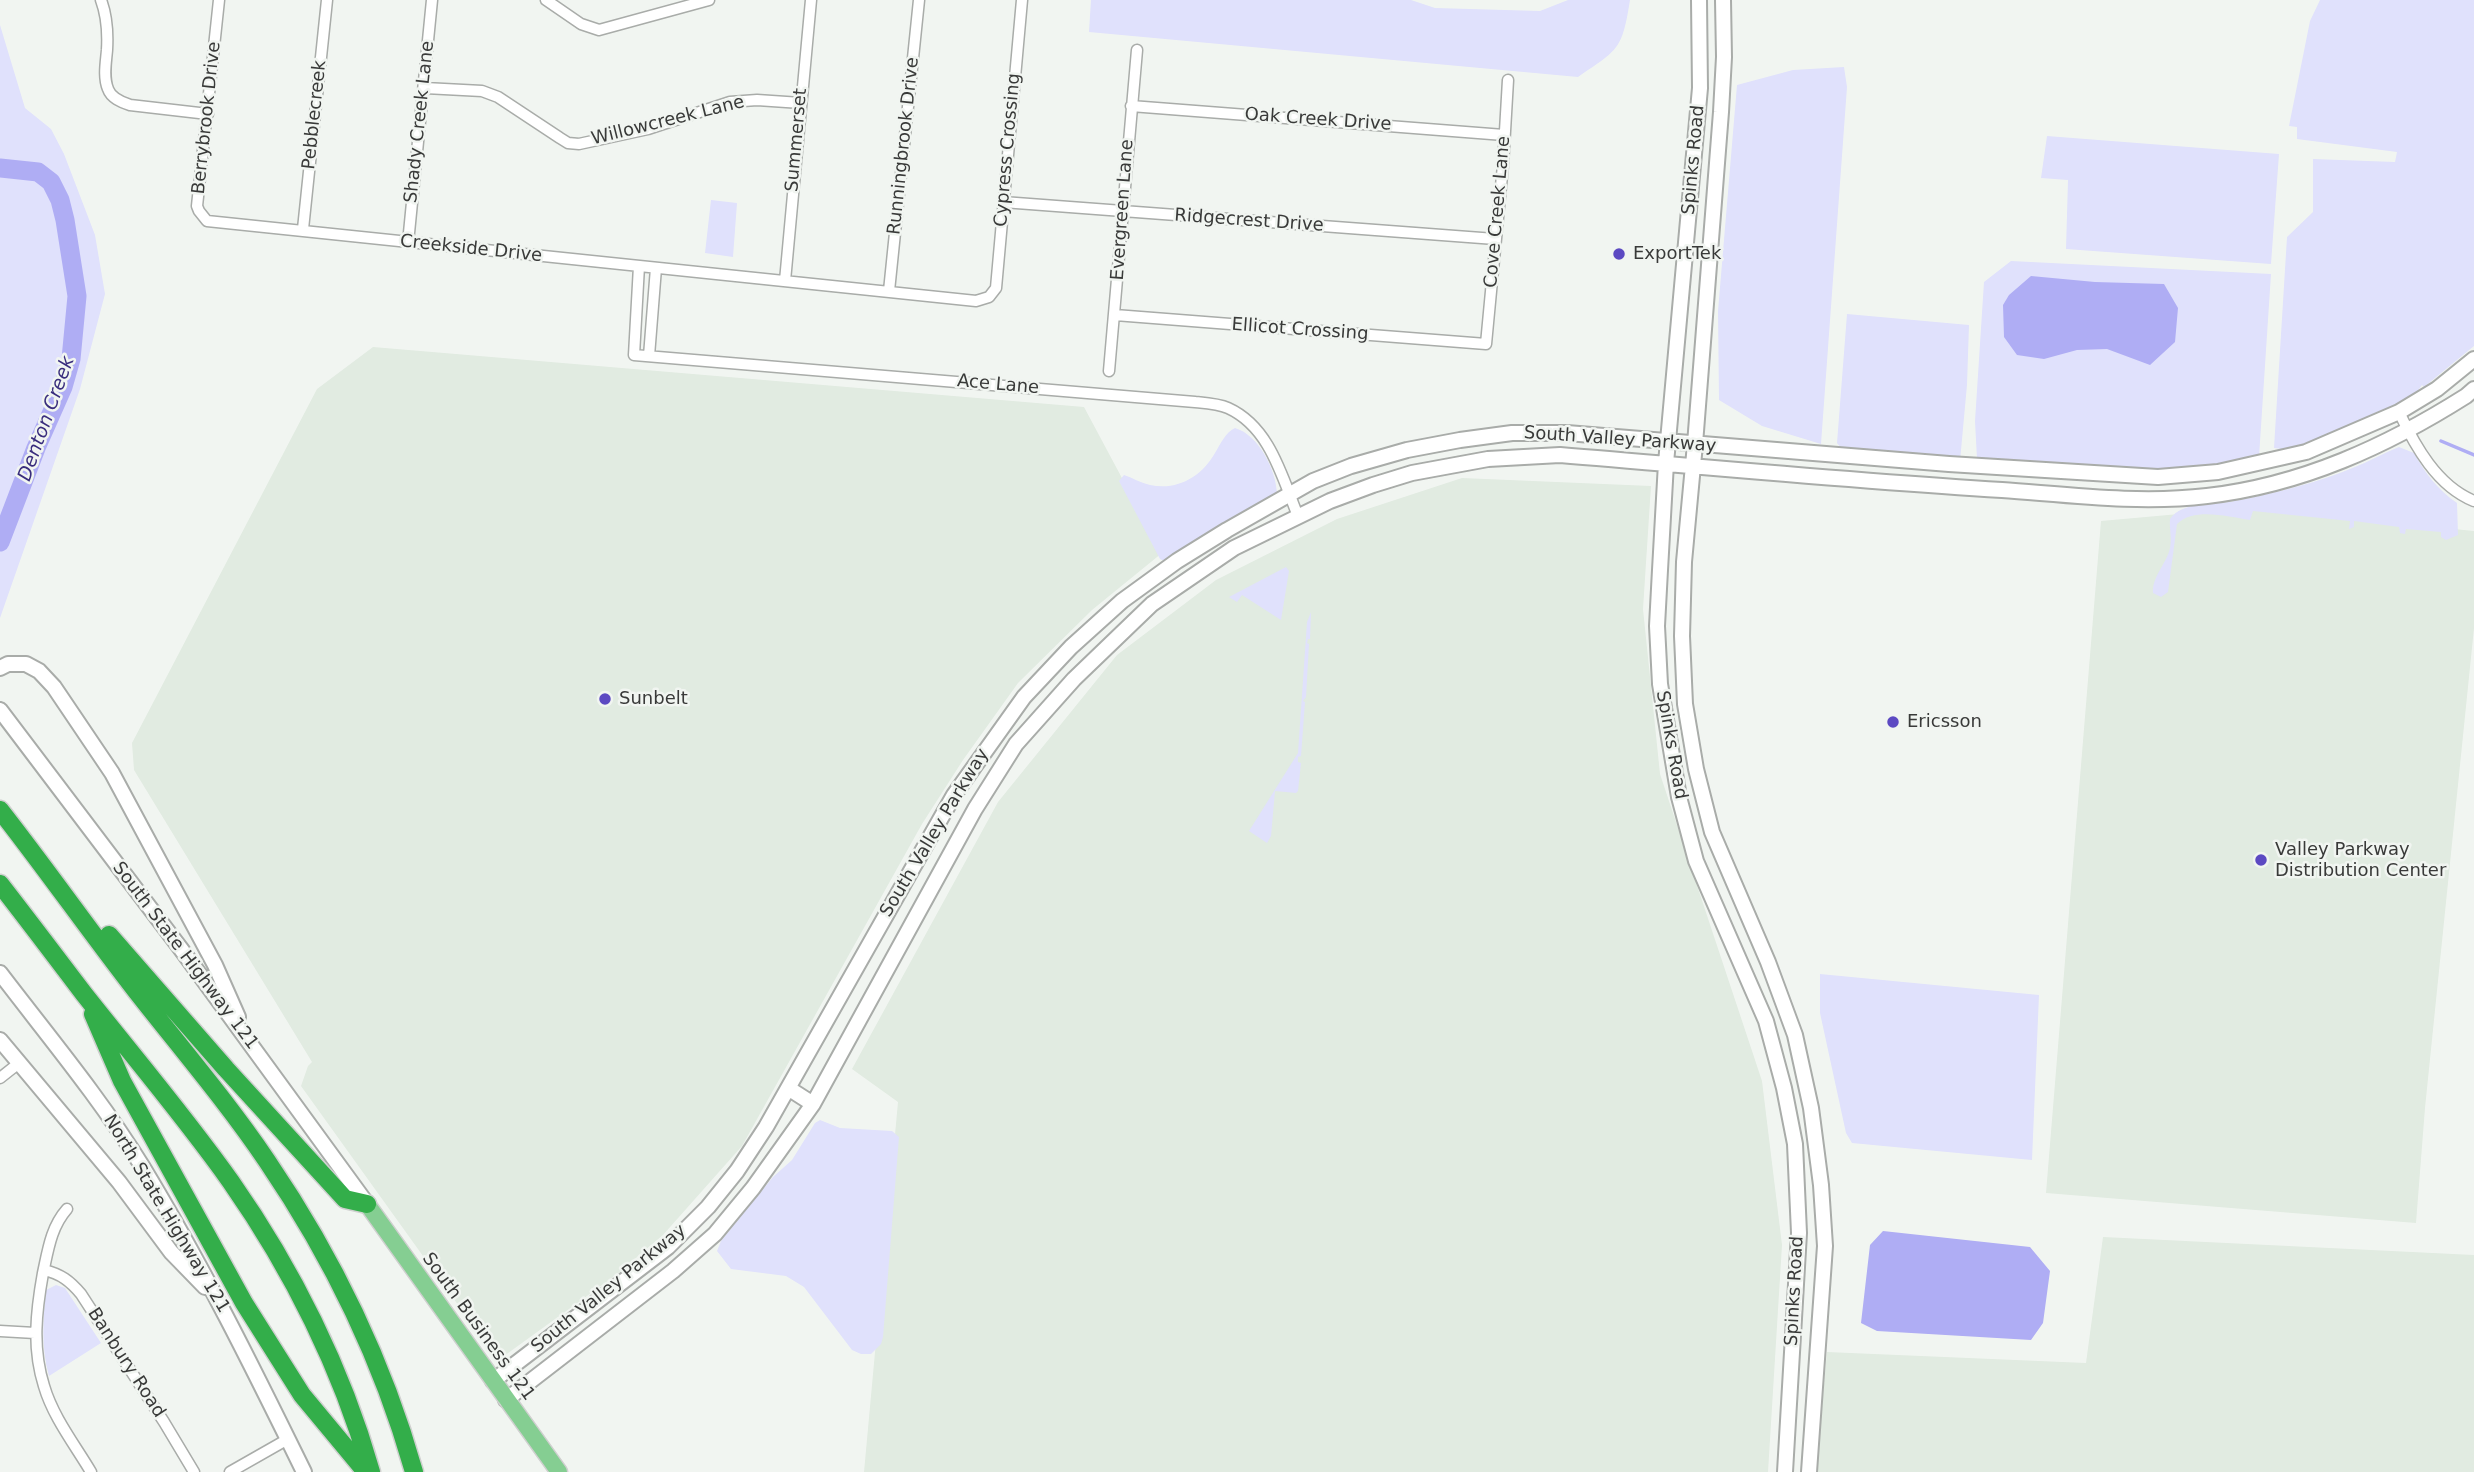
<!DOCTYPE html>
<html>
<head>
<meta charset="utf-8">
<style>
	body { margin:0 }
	canvas { display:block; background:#f1f5f1 }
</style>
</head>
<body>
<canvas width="2474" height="1472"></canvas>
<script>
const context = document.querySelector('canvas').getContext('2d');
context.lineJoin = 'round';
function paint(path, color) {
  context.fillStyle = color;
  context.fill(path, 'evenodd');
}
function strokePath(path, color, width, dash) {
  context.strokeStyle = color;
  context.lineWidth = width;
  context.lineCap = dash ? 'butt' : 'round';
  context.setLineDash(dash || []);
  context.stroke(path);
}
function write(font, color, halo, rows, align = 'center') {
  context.font = font + ' "DejaVu Sans",sans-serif';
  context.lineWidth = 5;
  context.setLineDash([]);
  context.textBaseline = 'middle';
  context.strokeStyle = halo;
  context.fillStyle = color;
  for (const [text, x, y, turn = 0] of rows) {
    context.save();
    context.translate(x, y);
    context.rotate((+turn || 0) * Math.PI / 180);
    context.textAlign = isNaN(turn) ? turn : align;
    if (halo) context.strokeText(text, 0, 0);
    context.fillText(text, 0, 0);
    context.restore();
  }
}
paint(new Path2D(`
	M373 347 1084 407 1162 553 1092 610 1018 683 963 760 922 824 742 1146 663 1235 616 1275 504 1356 494 1355 301 1086 308 1066 312 1062 134 770 132 743 317 389Z
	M1462 478 1651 486 1643 609 1660 774 1762 1081 1782 1245 1768 1472H864L898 1102 852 1069 998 802 1117 655 1216 580 1337 519Z
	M2246 508 2474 531V628L2425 1108 2416 1223 2046 1193 2101 521Z
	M2103 1237 2474 1255V1472H1816L1827 1352 2086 1363Z`), '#e1ebe1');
paint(new Path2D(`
	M1091 0H1411L1435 8 1540 11 1568 0H1630C1622 50 1619 49 1578 77L1089 32Z
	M2320 0H2474V346L2424 387 2422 385 2414 396 2340 435 2296 451 2274 448 2287 237 2313 212V159L2395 162 2397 152 2297 139V127L2289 126 2310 21Z
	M0 25 25 108 51 129 64 154 95 235 105 294 80 389 0 618Z
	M1844 67 1847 87 1821 444 1762 426 1719 400 1718 311 1737 85 1793 70Z
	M2047 136 2279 154 2271 264 2066 249 2068 180 2041 178Z
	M711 200 737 203 733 257 705 253Z
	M2011 261 2271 274 2259 457 2208 469 2135 470 1977 459 1975 421 1984 282Z
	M1847 314 1969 325 1967 385 1960 461 1841 448 1837 443Z
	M1235 428C1259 435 1276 470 1277 494L1166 562 1160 559 1119 481 1124 475C1133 478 1141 483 1150 485 1178 491 1202 476 1215 453 1221 443 1225 433 1235 428Z
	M2399 447 2414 453C2425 473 2438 490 2457 503L2458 535 2446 540 2441 537V532L2406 529 2405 534 2400 533 2399 527 2354 521V527L2349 529 2350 521 2253 511 2250 520C2228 517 2195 507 2177 524L2168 592 2161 597 2153 593C2152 578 2164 566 2169 552 2173 540 2169 530 2170 519 2182 501 2214 505 2235 501 2275 493 2317 483 2355 467 2370 461 2384 453 2399 447Z
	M1286 567 1289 571 1281 620 1242 595 1237 602 1229 597Z
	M1311 612 1310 639H1308L1307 643 1309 644 1306 697 1303 701 1305 702 1301 756 1298 757V762L1301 763 1298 791 1296 793 1275 791 1271 836 1267 843 1249 831 1298 753 1307 622Z
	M1820 974 2039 995 2032 1160 1852 1143 1846 1133 1820 1013Z
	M820 1120 840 1128 892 1131 899 1137 883 1337 881 1344 871 1354H861L852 1350 804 1287 786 1276 731 1269 717 1251 721 1241 773 1177 792 1160 815 1123Z
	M56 1285 65 1288 101 1343 49 1376C41 1347 43 1320 46 1290Z`), '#e0e1fc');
paint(new Path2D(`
	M2031 276 2095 282 2164 284 2178 308 2175 342 2150 365 2107 349 2077 350 2044 359 2017 355 2004 337 2003 305 2009 295Z
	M1883 1231 2030 1247 2050 1271 2043 1323 2031 1340 1877 1331 1861 1323 1870 1245Z`), '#afadf4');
strokePath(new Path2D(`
	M2441 441 2474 455`), '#afadf4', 3.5);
strokePath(new Path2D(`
	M0 168 38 172 51 182 60 200 65 220 77 296 71 359 63 387 36 448 0 542`), '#afadf4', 19);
const minor = new Path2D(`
	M101 0C107 16 108 33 107 50 106 62 103 77 108 89 111 98 121 102 130 105L208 114
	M219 0 197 206 199 211 207 221 976 301 989 297 996 288 1022 0
	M546 0 581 24 599 30 709 0
	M425 88 482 91 498 97 560 138 568 143 579 144 648 129 730 102 757 100 801 103
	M1131 106 1504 135
	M1003 202 1495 239
	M303 229 327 0
	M408 243 432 0
	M639 266 634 355 1195 402C1205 403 1219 404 1228 408 1270 427 1282 477 1298 516
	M785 281 811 0
	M889 291 919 0
	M1115 315 1486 344 1503 165 1508 80
	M649 356 656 268
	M1109 371 1137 50
	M2399 412C2415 446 2437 486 2474 501
	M0 1078 19 1063
	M67 1209C51 1227 48 1250 43 1273 36 1312 32 1348 44 1386 53 1417 75 1445 91 1472
	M44 1270C61 1274 70 1281 81 1294L164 1422 194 1472
	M0 1331 35 1333
	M230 1472 288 1439`);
const secondary = new Path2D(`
	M1699 0 1700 88 1666 463 1660 570 1657 626 1660 684 1679 797 1696 861 1766 1021 1784 1088 1795 1144 1799 1233 1785 1472
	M1723 0 1724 57 1721 112 1695 444 1684 562 1682 636 1685 704 1696 769 1712 832 1768 962 1795 1035 1811 1108 1821 1185 1825 1246 1809 1472
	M0 668 8 664H26L39 671 54 687 112 773 215 965 238 1017
	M0 710 181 949 367 1204
	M0 973C48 1036 100 1098 142 1166 202 1265 253 1368 304 1472
	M0 1040 119 1182 171 1252 205 1287
	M788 1088 813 1104
	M493 1381 668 1247 708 1207 737 1171 766 1127 954 795 1024 697 1071 647 1122 601 1177 561 1227 530 1313 481 1351 466 1407 450 1460 440 1512 433H1567L1949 464 2158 477 2218 472 2306 452 2399 412 2437 389 2474 359
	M506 1400 673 1271 715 1234 753 1188 813 1104 975 809 1016 744 1074 679 1152 604 1234 548 1330 501 1373 485 1412 473 1488 459 1560 455C1707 467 1854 481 2002 490 2070 495 2140 504 2207 496 2302 485 2387 446 2466 396L2474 389`);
const primary = new Path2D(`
	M367 1204 559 1472`);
const motorway = new Path2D(`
	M0 810C47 870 91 933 137 992 181 1048 227 1102 267 1161 331 1255 383 1362 414 1472
	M0 884C28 920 56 957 84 994 133 1056 185 1117 231 1182 292 1269 342 1369 371 1472
	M109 935 226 1069 345 1199 367 1204
	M93 1014 122 1081 244 1303 302 1395 366 1472`);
strokePath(minor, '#a9aca9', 13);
strokePath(secondary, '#a9aca9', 18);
strokePath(primary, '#cfd0cf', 19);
strokePath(motorway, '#cfd0cf', 21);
strokePath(minor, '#fff', 10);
strokePath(secondary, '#fff', 14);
strokePath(primary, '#85ce92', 16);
strokePath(motorway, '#33ae4a', 18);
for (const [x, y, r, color] of [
	[1619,254,7,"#5c49c2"],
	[605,699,7,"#5c49c2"],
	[1893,722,7,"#5c49c2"],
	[2261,860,7,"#5c49c2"]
]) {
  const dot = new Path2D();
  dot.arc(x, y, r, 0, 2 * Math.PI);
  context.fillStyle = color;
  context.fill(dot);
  strokePath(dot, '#f1f5f1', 2.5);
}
write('18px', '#393a39', '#f1f5f1', [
	["Pebblecreek",315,115,-84],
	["Berrybrook Drive",207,118,-84],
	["Oak Creek Drive",1318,120,4],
	["Willowcreek Lane",668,121,-14],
	["Shady Creek Lane",420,122,-84],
	["Summerset",797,140,-85],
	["Runningbrook Drive",904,146,-84],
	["Cypress Crossing",1008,150,-85],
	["Spinks Road",1694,160,-85],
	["Evergreen Lane",1123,210,-86],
	["Cove Creek Lane",1498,212,-85],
	["Ridgecrest Drive",1249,221,4],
	["Creekside Drive",471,249,6],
	["Ellicot Crossing",1300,330,4],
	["Ace Lane",998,385,5],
	["South Valley Parkway",1620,440,4],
	["Spinks Road",1671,745,80],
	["South Valley Parkway",935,833,-59],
	["South State Highway 121",185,956,53],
	["North State Highway 121",166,1214,59],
	["South Valley Parkway",609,1289,-39],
	["Spinks Road",1795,1291,-87],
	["South Business 121",478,1327,54],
	["Banbury Road",126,1363,57]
]);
write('18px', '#393a39', '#f1f5f1', [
	["ExportTek",1633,254],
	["Sunbelt",619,699],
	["Ericsson",1907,722],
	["Valley Parkway",2275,850],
	["Distribution Center",2275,871]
], 'left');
write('italic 19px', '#392d7d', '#f1f5f1', [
	["Denton Creek",47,419,-70]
]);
</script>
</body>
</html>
